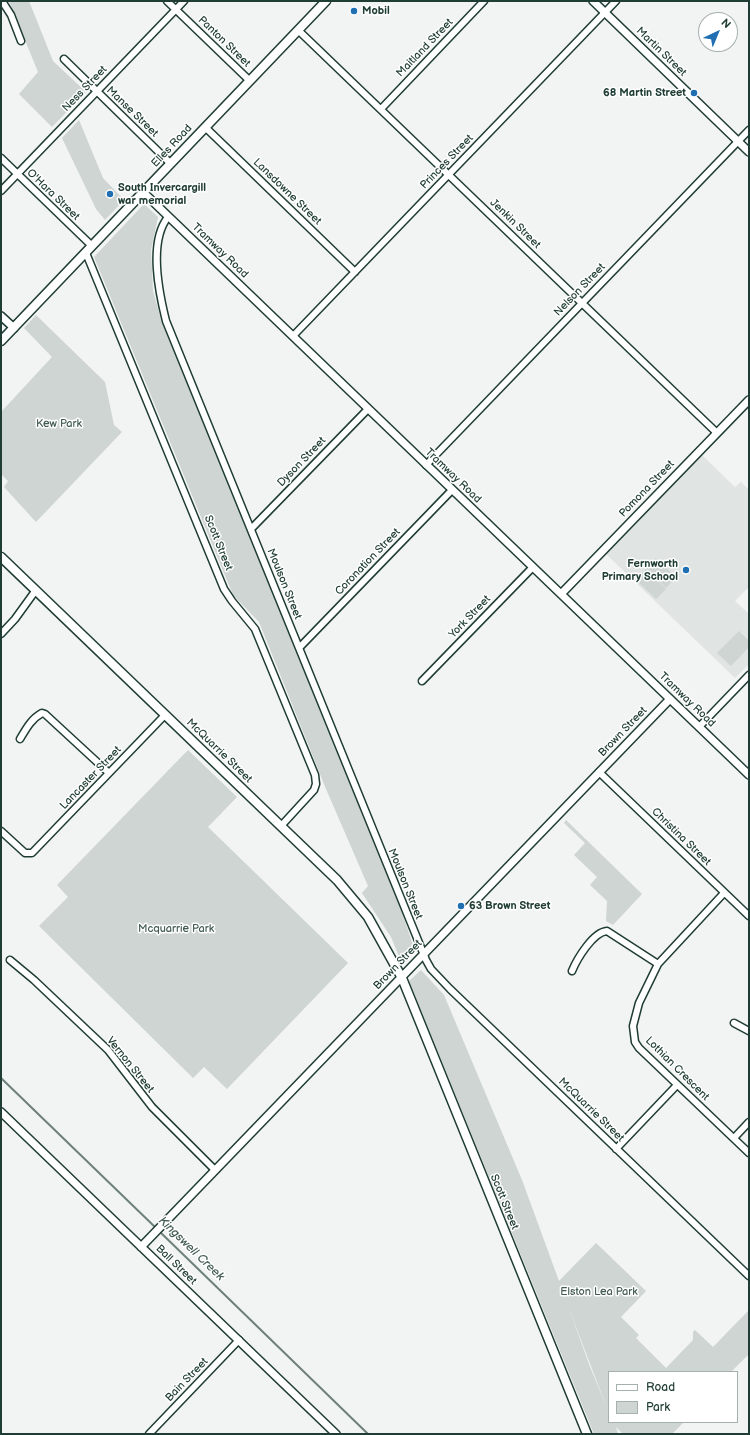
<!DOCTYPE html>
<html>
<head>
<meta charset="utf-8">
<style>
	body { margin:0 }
	#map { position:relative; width:750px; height:1435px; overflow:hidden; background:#f2f3f3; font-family:"Balsamiq Sans",sans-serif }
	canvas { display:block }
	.frame { position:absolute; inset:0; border:2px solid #1f3d34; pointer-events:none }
	.legend { position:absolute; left:608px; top:1371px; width:130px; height:52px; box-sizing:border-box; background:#fff; border:1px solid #a5b1ae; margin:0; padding:5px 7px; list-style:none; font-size:12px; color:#1f3d34 }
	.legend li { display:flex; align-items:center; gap:8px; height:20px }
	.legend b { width:20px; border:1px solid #a5b1ae }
	.north { position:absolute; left:698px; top:12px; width:40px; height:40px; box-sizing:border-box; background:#fff; border:1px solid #a5b1ae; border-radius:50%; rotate:44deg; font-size:11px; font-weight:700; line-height:16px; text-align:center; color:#1f3d34 }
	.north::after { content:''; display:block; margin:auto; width:14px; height:18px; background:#1f6fb2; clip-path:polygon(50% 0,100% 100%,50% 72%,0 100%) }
</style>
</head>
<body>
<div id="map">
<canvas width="750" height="1435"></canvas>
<div class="frame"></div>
<ul class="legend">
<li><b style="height:5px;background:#fff"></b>Road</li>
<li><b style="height:11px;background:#ced5d3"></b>Park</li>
</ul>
<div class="north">N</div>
</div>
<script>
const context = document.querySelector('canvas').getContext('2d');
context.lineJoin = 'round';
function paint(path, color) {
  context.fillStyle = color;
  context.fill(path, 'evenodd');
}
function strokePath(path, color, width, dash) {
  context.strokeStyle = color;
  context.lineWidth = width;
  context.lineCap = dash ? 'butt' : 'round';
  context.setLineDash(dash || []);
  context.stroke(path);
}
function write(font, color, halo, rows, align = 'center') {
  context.font = font + ' "Balsamiq Sans",sans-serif';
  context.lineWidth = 3;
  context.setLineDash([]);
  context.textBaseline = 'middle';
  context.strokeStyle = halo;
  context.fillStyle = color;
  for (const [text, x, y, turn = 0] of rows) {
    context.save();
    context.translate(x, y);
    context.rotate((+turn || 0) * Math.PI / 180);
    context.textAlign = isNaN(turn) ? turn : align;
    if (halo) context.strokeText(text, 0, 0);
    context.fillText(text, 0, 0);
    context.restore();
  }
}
paint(new Path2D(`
	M701 454 735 487 741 482 749 490V587L735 601 749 614V664L735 678 605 553Z`), '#e0e4e3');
paint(new Path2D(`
	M9 1H29L53 61 86 92 52 127 19 94 38 72Z
	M79 120 103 178 124 200 105 220 96 209 62 138Z
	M144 204 158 217 151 250 153 291 161 319 397 898 413 945 400 959 391 937 362 893 368 886 326 789 259 622 233 595 94 257Z
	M36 315 105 382 114 425 122 432 36 522 4 487 8 481 1 474V412L52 357 24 328Z
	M656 558 676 577 666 588 646 568Z
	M646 569 666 589 656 599 636 580Z
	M739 631 749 641V647L731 666 717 653Z
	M188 750 237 797 208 827 348 963 227 1089 204 1067 193 1078 39 926 68 897 57 885Z
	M566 820 642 894 613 925 606 921 607 901 590 885 597 877 574 855 585 843 564 823Z
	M421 970 444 995 522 1180 559 1281 596 1243 646 1291 621 1317 639 1335 636 1338 666 1368 693 1340V1332L695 1330 713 1347 749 1310V1354L731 1372H609V1422H684L672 1434H623L616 1427 618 1434H594L409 981ZM568 1306 607 1408 589 1364Z`), '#ced5d3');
strokePath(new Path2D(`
	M1 1078 156 1228
	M159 1231 368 1434`), '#6d807b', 2);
const minor = new Path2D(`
	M2 1 11 15 21 41
	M167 1 250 81
	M298 30 717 433
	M64 59 170 163
	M381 109 484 1
	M205 127 355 272
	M1 158 92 246
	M1 191 184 1
	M168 217C148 242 159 293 166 321L426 960 431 969 450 989 749 1276
	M86 253 224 589 232 601 255 629 315 775 316 784 314 790 281 826
	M293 336 616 1
	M426 465 749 130
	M251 529 368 409
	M1 634 15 619 36 590
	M299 648 452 490
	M422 681 533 567
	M699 727 749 675
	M20 739C26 729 31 719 42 713L45 714 109 773
	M599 772 749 916
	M1 831 25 853H32L165 715
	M724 893 658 964 639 1003 633 1026 635 1042 639 1048 749 1153
	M10 960 34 980 108 1050 152 1107 215 1170
	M572 971C577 959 593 932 607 931L658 964
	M734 1023 749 1031
	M734 1138 749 1122
	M616 1149 677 1085
	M149 1434 239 1340`);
const tertiary = new Path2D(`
	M593 1 749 152
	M143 192 749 775
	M1 316 14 328
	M561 594 749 400
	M1 1112 336 1434
	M141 1247 670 699`);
const secondary = new Path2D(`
	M1 341 326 1
	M1 557 337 880 368 917 402 978 587 1434`);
strokePath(minor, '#1f3d34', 9);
strokePath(tertiary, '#1f3d34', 10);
strokePath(secondary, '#1f3d34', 11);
strokePath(minor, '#fff', 6);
strokePath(tertiary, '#fff', 7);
strokePath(secondary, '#fff', 8);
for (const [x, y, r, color] of [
	[354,11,4,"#1f6fb2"],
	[694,93,4,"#1f6fb2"],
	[110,194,4,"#1f6fb2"],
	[686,570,4,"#1f6fb2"],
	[461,906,4,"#1f6fb2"]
]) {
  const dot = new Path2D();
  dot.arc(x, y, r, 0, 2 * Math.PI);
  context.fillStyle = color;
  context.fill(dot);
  strokePath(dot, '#fff', 1.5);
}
write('bold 11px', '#1f3d34', '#fff', [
	["Mobil",362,11],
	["68 Martin Street",686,93,"right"],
	["South Invercargill",118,188],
	["war memorial",118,201],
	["Fernworth",678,564,"right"],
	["Primary School",678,577,"right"],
	["63 Brown Street",469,906]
], 'left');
write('11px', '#1f3d34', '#fff', [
	["Panton Street",224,42,44],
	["Maitland Street",425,48,-46],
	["Martin Street",661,52,44],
	["Ness Street",85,89,-46],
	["Manse Street",132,112,44],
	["Elles Road",172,146,-47],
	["Princes Street",447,162,-46],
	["Lansdowne Street",287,192,44],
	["O'Hara Street",53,195,44],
	["Jenkin Street",515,224,44],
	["Tramway Road",220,251,44],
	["Nelson Street",580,290,-46],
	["Dyson Street",302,462,-46],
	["Tramway Road",453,476,44],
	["Pomona Street",647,489,-46],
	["Scott Street",218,543,68],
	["Coronation Street",368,562,-46],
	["Moulson Street",284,584,68],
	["York Street",470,617,-46],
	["Tramway Road",687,700,44],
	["Brown Street",623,732,-46],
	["McQuarrie Street",219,751,44],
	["Lancaster Street",91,778,-46],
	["Christina Street",681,837,44],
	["Moulson Street",405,884,68],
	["Brown Street",398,965,-46],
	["Vernon Street",130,1065,51],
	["Lothian Crescent",677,1069,45],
	["McQuarrie Street",591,1110,44],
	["Scott Street",504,1202,68],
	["Ball Street",176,1265,44],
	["Bain Street",187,1380,-46]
]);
write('11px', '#425b54', '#fff', [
	["Kew Park",59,424],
	["Mcquarrie Park",176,929],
	["Elston Lea Park",599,1292]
]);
write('italic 12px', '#465f57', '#fff', [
	["Kingswell Creek",191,1249,44]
]);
</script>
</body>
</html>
